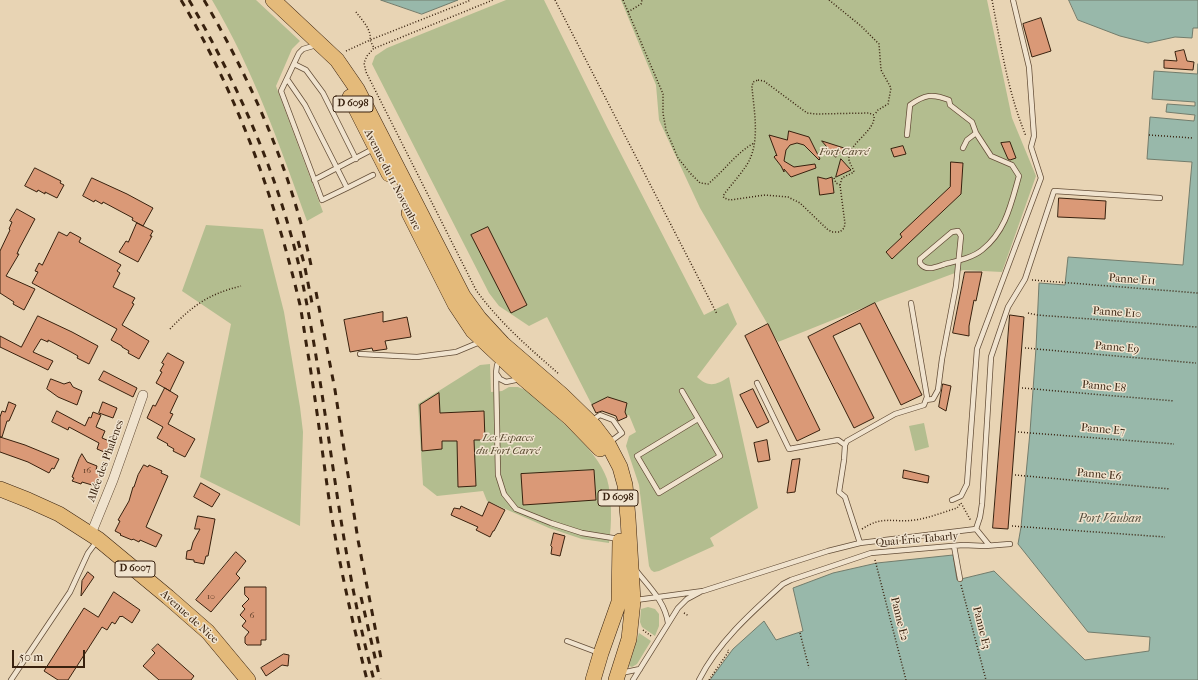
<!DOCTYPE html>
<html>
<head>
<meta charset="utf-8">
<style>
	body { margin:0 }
	#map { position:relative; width:1198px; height:680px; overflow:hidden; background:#e8d4b4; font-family:"IM FELL French Canon",serif }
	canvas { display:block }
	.scale { position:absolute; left:12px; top:650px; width:73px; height:18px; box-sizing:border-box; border:2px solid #38210e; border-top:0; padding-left:5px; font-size:12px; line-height:14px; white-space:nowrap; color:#38210e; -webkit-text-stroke:3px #f0e3ce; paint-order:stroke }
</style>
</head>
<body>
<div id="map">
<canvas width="1198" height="680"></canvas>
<div class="scale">50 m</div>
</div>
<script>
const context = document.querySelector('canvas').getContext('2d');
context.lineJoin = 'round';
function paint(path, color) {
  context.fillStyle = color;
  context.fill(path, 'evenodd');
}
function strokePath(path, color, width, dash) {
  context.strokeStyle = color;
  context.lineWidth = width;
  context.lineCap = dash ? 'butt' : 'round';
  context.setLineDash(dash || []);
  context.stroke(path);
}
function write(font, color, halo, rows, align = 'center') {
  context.font = font + ' "IM FELL French Canon",serif';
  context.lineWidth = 3;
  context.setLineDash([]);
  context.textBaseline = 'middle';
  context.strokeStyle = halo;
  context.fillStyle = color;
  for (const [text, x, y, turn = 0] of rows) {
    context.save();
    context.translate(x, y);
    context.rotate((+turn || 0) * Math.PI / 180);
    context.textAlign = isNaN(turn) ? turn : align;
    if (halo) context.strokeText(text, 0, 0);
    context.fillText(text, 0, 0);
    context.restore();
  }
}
paint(new Path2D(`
	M212 0H256L300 41 292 49 276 86 323 212 307 221C280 146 253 69 212 0Z
	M506 0H544L607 127 704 315 728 303 737 324 697 377C709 388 716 385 729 377L758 508 710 538 714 546 659 571 654 572 651 570 649 566 639 485 626 446 629 436 636 432 629 415 618 421 616 416 602 411 596 413 547 317 529 326 499 306 489 293 372 64 375 56 387 48Z
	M621 0H987L1012 118 1036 176 1002 272 963 270 885 299 778 342 700 208 659 120 656 85Z
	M206 225 263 229 284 312 300 407 303 432 300 526 200 477 231 324 182 291Z
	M490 364 491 392 502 391 509 387H518L528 391C551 413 597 448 607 479 612 496 612 524 609 543L582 539 549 528 487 501 483 491 437 496 423 485 418 404 480 365Z
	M924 423 929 447 915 451 909 426Z
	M648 607 655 609 659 614V626L655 636 642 627 640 622 641 609Z
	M639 633 651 641 637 664 632 667 629 666Z`), '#b3bd8f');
const water = new Path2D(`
	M381 0H458L422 14Z
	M1069 0H1198V28H1193L1192 38 1175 37 1148 43 1120 36 1078 20Z
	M1198 64V680H710L733 649 764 621 776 640 803 631 793 588 833 573 877 563 953 555 957 580 994 571 1085 660 1149 651 1150 637 1088 632 1018 544 1021 527 1030 432 1036 348 1039 283 1065 285 1068 257 1183 265 1192 162 1147 159 1150 117 1194 121 1195 115 1166 112 1167 104 1195 106V102L1152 99 1154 71 1197 74Z`);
paint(water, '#98b8aa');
strokePath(water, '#727c6c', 1);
const building = new Path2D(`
	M1041 18 1051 51 1032 57 1023 24Z
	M1184 50 1187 61 1194 62 1193 70 1164 68V60L1177 61 1175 52Z
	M789 131 809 137 820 159 819 160 804 145 797 143 790 145 786 150 784 161 794 167 815 164 816 168 791 177 784 169V172L781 166 774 157 776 155 777 156 769 135 787 140Z
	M822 141 844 148 836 157Z
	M1010 142 1016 158 1010 160 1008 159 1001 143Z
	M903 146 906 154 894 157 891 149Z
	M841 159 851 170 836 177Z
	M951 162 963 163 961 194 892 259 886 252 902 237 900 234 950 187Z
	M35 168 61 181 60 183 64 185 57 198 45 192V194L38 190 37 192 25 186Z
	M818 177 826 179 832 177 834 193 820 195Z
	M92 178 127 194 153 208 143 226 132 220 133 218 103 202 102 204 95 200 94 202 83 196Z
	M1059 198 1106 201 1105 219 1058 217Z
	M17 209 35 219 19 249 17 254H19L6 276 35 289 24 310 13 304 14 302 0 293V251L10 230 9 229 12 222 10 221Z
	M137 223 153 231 150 236H152L138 262 119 252 126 241 128 242Z
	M488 227 527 305 511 313 471 235Z
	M59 232 67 236 70 232 81 238 79 242 121 265 117 271 120 273 113 287 135 298 132 303 134 304 122 325 149 341 139 359 128 353 129 351 122 347V346L111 340 117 329 32 283 38 272 35 271 39 263 42 265Z
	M965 272H982L976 301 974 300 969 326V336L953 333Z
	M875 303 922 395 901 405 860 323 833 336 874 418 854 428 808 337Z
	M383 312V322L407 317 411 337 385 341 387 349 373 351 372 348 350 352 344 320Z
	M1010 315 1024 317 1008 529 993 528Z
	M38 316 72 332 98 346 89 364 77 358 78 356 71 352 48 340V342L41 339 33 352 53 361 48 370 0 347V336L21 347Z
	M768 324 820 430 797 441 745 336Z
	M168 353 184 362 170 391 156 383 162 372 160 371 164 364 162 363Z
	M104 371 137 388 133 397 99 380Z
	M51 379 64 384 70 382 73 387 82 391 77 405 58 397 47 389Z
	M943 384 951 386 946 411 939 407Z
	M165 388 178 396 170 413 173 414 168 424 195 439 185 457 173 451 174 449 167 445 168 444 157 438 163 427 147 418 153 405 155 406Z
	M753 389 769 422 757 428 740 395Z
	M439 393 440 413 484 411 485 440H474L476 486 458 487 457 441H442V449L422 451 420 405Z
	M608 397 627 403 625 412 627 417 618 421 616 416 602 411 596 413 592 405Z
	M9 402 16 405 9 421H7L2 437H0V417L2 411 5 412Z
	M103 402 117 408 113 418 99 413Z
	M57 411 85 426 89 417 91 418 93 412 101 415 96 427 105 431 102 438 114 443 109 454 97 449 99 443 69 427 68 430 52 422Z
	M0 437 25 445 59 459 54 469 52 468 49 473 28 462 0 452Z
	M767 440 770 460 758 462 754 443Z
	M82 454 87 462 97 466 96 470 102 472 99 480 92 485 82 482 81 484 72 481 74 478 72 477 79 459Z
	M800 459 795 492 787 493 792 460Z
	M144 465 148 467 149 465 162 471 161 473 168 476 146 527 162 535 156 547 140 540 139 542 133 539 132 540 120 535 121 534 115 531 120 521 118 520 129 501 133 487H134L138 475Z
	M594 470 596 500 523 505 521 474Z
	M904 470 929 476 928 483 903 478Z
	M201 483 220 494 212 507 194 497Z
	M489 502 505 510 494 531H493L490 537 476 530 478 527 451 515 454 508 460 509 461 506 482 516Z
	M198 516 215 519 208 556H206L204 564 194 562V560L186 559 187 551 191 550 193 542 200 529H195Z
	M554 533 565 536 560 556 551 554 552 547 551 546Z
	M236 552 246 561 236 574 240 578 211 612 196 600Z
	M88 572 94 577 81 596 82 581Z
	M245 587H266V640H261V645H247L245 643V637L249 632 242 626 246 621 240 615 245 609 242 606 249 599 245 595Z
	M114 592 140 610 132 623 122 616 121 617 120 616 115 624 112 622 107 630 102 627 68 680H58L44 671 84 608 98 617Z
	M158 644 194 676 191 680H159L143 666 155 653 152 650Z
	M284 654 289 655 288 666 282 665 266 676 261 668Z`);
paint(building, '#da9977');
strokePath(building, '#38210e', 1);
const service = new Path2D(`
	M294 64 306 70 323 93 356 159
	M287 79 305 105 347 188 322 200 281 91 299 53 303 49 313 46
	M907 135 910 105C924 95 932 93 949 100L950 105 972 122 976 133 967 140 963 148
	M314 180 375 148
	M347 188 373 175
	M360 354 417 357 456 352 480 342
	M501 360 497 365 496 373 500 379 506 382 520 379
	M496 373 498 475 504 494 516 509 551 523 582 533 619 539
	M757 383 789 449 838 440 845 445
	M682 391 720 456 659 493 637 456 698 419
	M926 400 933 399 938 390 942 359 956 286 961 236 958 231 952 232 920 259V263C926 272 936 267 945 264 957 261 972 258 982 250 1006 231 1011 204 1019 176L1012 165 991 156 976 133
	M591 421 600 415 613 420 622 433 610 442
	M952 500 961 496 967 484 977 349 1041 178 1031 147 1034 136 1029 67 1013 0
	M976 529 980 517 982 504 991 357 1008 307 1025 279 1054 191 1160 198
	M860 543 845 497 839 492 844 460 845 445 847 441 895 414 924 405 927 397 911 303
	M954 546 960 579
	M635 569C648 586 665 601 668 623
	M636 600 703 591 828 551 860 543 976 529 989 545
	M567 641 599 653
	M621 673 640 669
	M11 680 70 592 88 553 97 541
	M633 680 678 608 687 599 700 592
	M699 680C718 642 752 612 783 584L791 580 871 553 963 545 985 546 1010 544`);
const minor = new Path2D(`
	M91 534 113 480 143 395`);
const primary = new Path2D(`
	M273 0 337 60 357 89 463 296 479 318 503 344 561 394 595 427 608 444 620 467 625 485 628 518 633 601 629 639 616 680
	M350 97 389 174
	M409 213 455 304 473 331 523 378 570 418 600 449
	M0 489 28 500 59 514 98 539 168 597 208 632 248 680
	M593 680 601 653 619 602 620 541`);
strokePath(service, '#644e38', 6);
strokePath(minor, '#644e38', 10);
strokePath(primary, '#38210e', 16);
strokePath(new Path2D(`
	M555 0 717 314
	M623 0 663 94V113L666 130 678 158 690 173 700 183 708 184C724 171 736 153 754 143
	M829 0 861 26 879 44 881 70 891 88 888 104 878 110 875 114
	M992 0C1001 46 1008 93 1026 136
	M356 12C362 20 372 30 370 40L471 0
	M628 12 641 4 642 0
	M375 48 493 0
	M346 51 370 40 374 48 367 56 364 63 366 72 476 290C499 322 529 348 559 374
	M758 80 764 81 807 113 816 114 869 113 874 115C876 131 850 142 849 157 848 162 853 167 854 172L842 178 840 185 845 224 844 228 840 232H832L827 229 800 203 788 197 765 195 730 200 724 198 723 196 725 193C732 184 740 175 746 166 761 144 754 112 752 87L753 82Z
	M1149 135 1193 138
	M834 178 836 183 840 185
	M1032 280 1198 293
	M1028 313 1037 315 1197 327
	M170 329C193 305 209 294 241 286
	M1025 348 1196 363
	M1022 388 1174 401
	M1018 432 1174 444
	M1015 475 1170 489
	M961 503 971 521
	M1012 526 1165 537
	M862 529C883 515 893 523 915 520 929 518 944 512 957 508L960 504
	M875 560 906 680
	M961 585 986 680
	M684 613 689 616
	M643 630 651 636
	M800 633 809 668
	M709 680 729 651 728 650`), '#38210e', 1.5, [1, 2]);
strokePath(service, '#f0e3ce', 4.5);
strokePath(minor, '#f0e3ce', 9);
strokePath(primary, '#e4ba7a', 15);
strokePath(new Path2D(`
	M181 0C237 94 275 198 300 305 303 321 305 337 308 354 316 402 322 450 329 499 338 560 352 620 367 680
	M189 0C237 83 277 172 299 266 329 403 337 545 374 680
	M204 0C253 84 293 175 312 270
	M298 241 304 263 312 303
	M316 292 335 390 358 540 381 658
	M361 597 380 679`), '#38210e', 3, [7, 7]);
write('9px', '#603f28', null, [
	["16",87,471],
	["10",211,597],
	["6",252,616]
]);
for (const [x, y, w] of [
	[353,104,40],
	[618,498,40],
	[135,569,40]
]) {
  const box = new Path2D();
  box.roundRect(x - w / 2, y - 8, w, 16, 3);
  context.fillStyle = '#f0e3ce';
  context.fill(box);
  strokePath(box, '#38210e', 1);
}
write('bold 10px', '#38210e', null, [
	["D 6098",353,104],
	["D 6098",618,498],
	["D 6007",135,569]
]);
write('italic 11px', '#57482e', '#f0e3ce', [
	["Fort Carré",844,152],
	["Les Espaces",508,438],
	["du Fort Carré",508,451]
]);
write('11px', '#38210e', '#f0e3ce', [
	["Avenue du 11 Novembre",392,180,63],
	["Panne E11",1132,280,4],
	["Panne E10",1117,313,4],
	["Panne E9",1117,348,5],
	["Panne E8",1104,387,5],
	["Panne E7",1103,430,5],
	["Allée des Phalènes",106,461,-70],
	["Panne E6",1099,475,5],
	["Quai Éric Tabarly",917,540,-5],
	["Avenue de Nice",189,617,42],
	["Panne E2",899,619,76],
	["Panne E3",981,628,76]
]);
write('italic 12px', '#554e3d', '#f0e3ce', [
	["Port Vauban",1110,519]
]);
</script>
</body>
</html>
